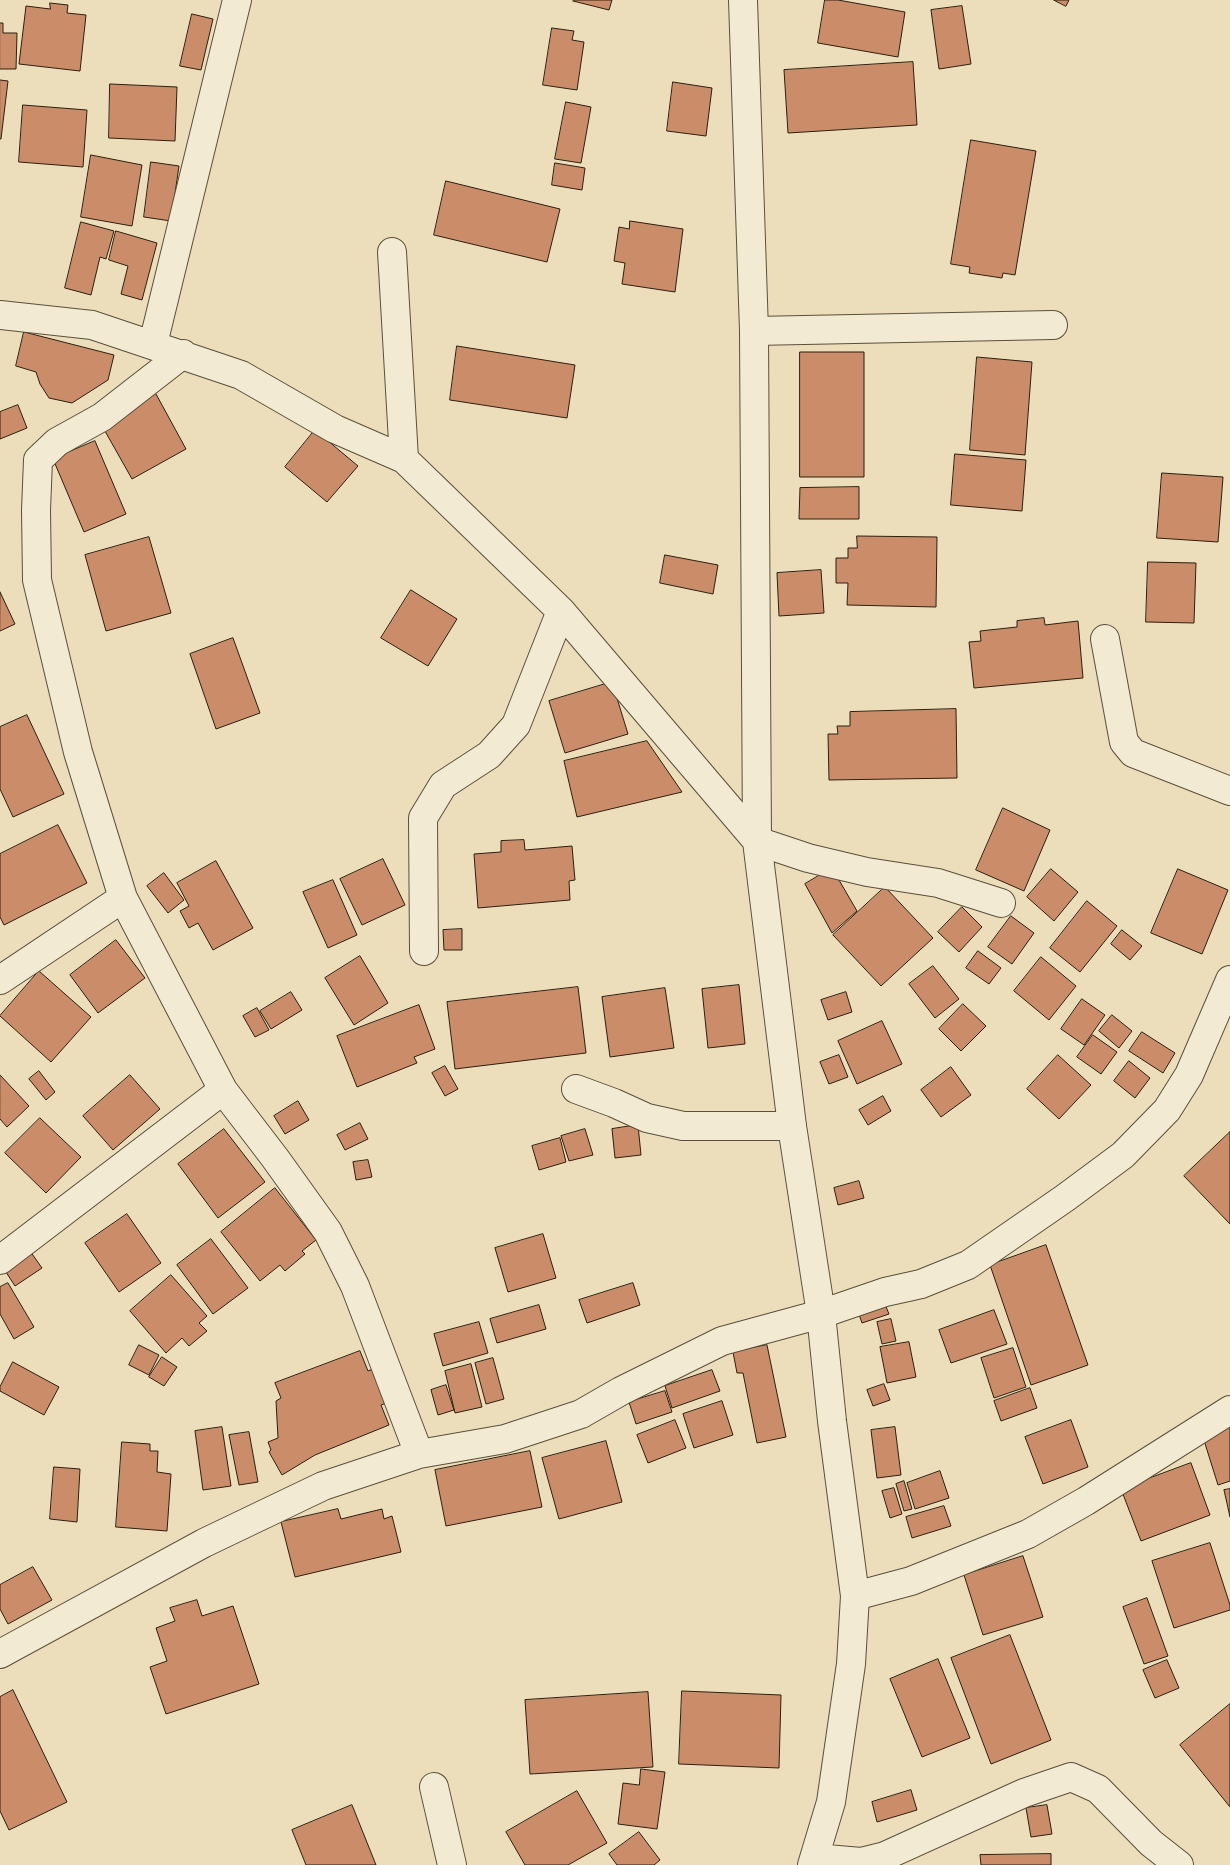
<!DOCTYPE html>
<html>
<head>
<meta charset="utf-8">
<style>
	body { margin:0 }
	canvas { display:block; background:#ecdebb }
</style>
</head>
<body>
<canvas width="1230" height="1865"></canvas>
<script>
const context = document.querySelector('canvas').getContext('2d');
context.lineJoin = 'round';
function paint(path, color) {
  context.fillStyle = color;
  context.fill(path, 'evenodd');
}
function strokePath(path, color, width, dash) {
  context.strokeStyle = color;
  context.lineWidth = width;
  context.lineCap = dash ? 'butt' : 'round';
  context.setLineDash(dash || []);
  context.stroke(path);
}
const building = new Path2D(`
	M574 0H612L609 10 573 1Z
	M825 0H838L905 12 898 57 818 43Z
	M1054 0H1069L1066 6Z
	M50 3 68 5 67 13 86 15 80 71 19 64 26 6 50 9Z
	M962 6 971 64 939 69 931 10Z
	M192 14 213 19 201 70 180 66Z
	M0 23H3V33H17L16 69H0Z
	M552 28 574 31 572 40 584 42 577 90 543 85Z
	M913 62 917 125 788 133 784 70Z
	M0 80 8 81 1 139H0Z
	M673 82 712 88 706 136 667 131Z
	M110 84 177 87 175 141 109 138Z
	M566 102 591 107 581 163 555 159Z
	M23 105 87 110 83 167 19 162Z
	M971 140 1036 151 1015 275 1003 273 1002 278 969 273 970 267 951 264Z
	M91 155 142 165 132 226 81 217Z
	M151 162 179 166 171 221 144 217Z
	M555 163 585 168 582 190 552 185Z
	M446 181 560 209 547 262 434 235Z
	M630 221 683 229 675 292 622 284 625 263 614 261 619 227 629 229Z
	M81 222 114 231 106 259 100 257 91 295 65 288Z
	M116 231 157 243 142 300 121 294 128 266 109 260Z
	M24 332 114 355 108 380 72 403 49 398 40 384 36 372 16 366Z
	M457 346 575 365 567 418 450 400Z
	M800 352H864V477H800Z
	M977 357 1032 362 1025 455 970 450Z
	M156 394 186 449 132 479 101 424Z
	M18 405 27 428 0 439V412Z
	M315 430 358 466 327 502 285 467Z
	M95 441 126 514 84 532 53 459Z
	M955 454 1026 460 1022 511 951 505Z
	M1162 473 1223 477 1218 542 1157 538Z
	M859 487V519H799L800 488Z
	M857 536 937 537 936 607 847 605 848 583H836V558H848V548H857Z
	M149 537 171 613 106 631 85 555Z
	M665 555 718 565 713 594 660 583Z
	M1148 562 1196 563 1194 623 1146 622Z
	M821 570 824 613 779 616 777 573Z
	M411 590 457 619 428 666 381 638Z
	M0 592 15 624 0 631Z
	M1044 618 1045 625 1078 621 1083 678 974 688 969 642 981 641 980 631 1017 627V621Z
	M233 638 260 713 216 729 190 654Z
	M612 682 628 734 565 753 549 701Z
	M956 709 957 778 829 780 828 734H838L837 726H850V712Z
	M27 715 64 794 13 817 0 789V727Z
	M647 741 682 792 577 817 564 761Z
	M1003 808 1050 830 1024 891 976 870Z
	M58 825 87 883 4 925 0 917V854Z
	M524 840 525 850 572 846 575 880 569 881 570 900 478 908 474 854 501 852V841Z
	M383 859 405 905 362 925 340 879Z
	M216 861 253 928 213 950 198 923 189 928 180 911 189 906 177 883Z
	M832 868 857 911 832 933 805 884Z
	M1051 869 1078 892 1054 921 1027 897Z
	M1178 869 1228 890 1202 954 1151 933Z
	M164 873 184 900 168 913 147 886Z
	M333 880 357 935 328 948 303 892Z
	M885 887 933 938 881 986 833 935Z
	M1087 901 1117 926 1080 972 1050 948Z
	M962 907 982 927 959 952 938 932Z
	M1011 916 1034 933 1012 964 988 947Z
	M462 929V950H444L443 930Z
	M1122 930 1142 946 1130 960 1111 944Z
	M116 940 145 978 98 1013 70 975Z
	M978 951 1001 968 989 984 966 968Z
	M360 956 388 1003 354 1025 325 978Z
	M1041 957 1076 986 1049 1020 1014 991Z
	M933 966 959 999 935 1018 909 984Z
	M39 971 91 1017 51 1062 0 1016Z
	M739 985 745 1044 708 1048 702 989Z
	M578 987 586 1053 455 1069 447 1002Z
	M665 988 674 1048 610 1057 602 997Z
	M291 992 302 1010 271 1029 260 1011Z
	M846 992 852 1012 828 1020 821 1000Z
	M1082 999 1105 1015 1084 1045 1061 1029Z
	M963 1004 986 1026 961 1051 939 1029Z
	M419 1005 435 1049 414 1057 417 1063 357 1087 337 1036Z
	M257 1008 269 1030 255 1037 243 1016Z
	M1112 1015 1132 1031 1119 1048 1099 1031Z
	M882 1021 902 1064 857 1084 838 1041Z
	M1142 1032 1175 1053 1163 1073 1129 1051Z
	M1093 1035 1117 1052 1101 1074 1077 1057Z
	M839 1055 848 1077 829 1084 820 1062Z
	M1058 1055 1091 1085 1059 1119 1027 1089Z
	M1129 1061 1150 1078 1135 1098 1114 1081Z
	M445 1066 458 1089 445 1096 432 1073Z
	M951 1067 971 1095 941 1117 921 1090Z
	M39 1071 55 1092 46 1100 29 1079Z
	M0 1075 29 1106 7 1127 0 1119Z
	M130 1075 160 1109 113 1150 83 1116Z
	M883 1096 891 1111 868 1125 859 1110Z
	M298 1101 309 1120 285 1134 274 1116Z
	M40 1118 81 1157 46 1193 5 1153Z
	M360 1123 368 1139 345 1150 337 1135Z
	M638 1125 641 1155 615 1158 612 1129Z
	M224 1129 265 1182 218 1218 178 1164Z
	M585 1129 593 1155 569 1161 561 1136Z
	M1230 1132V1224L1184 1176Z
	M560 1138 566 1162 539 1170 532 1146Z
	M368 1160 372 1177 356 1180 353 1162Z
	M859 1181 864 1198 838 1205 834 1188Z
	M275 1188 316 1240 302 1251 305 1254 285 1271 280 1265 260 1281 221 1232Z
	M127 1214 161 1263 119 1292 85 1243Z
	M543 1234 556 1278 508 1292 495 1248Z
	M211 1239 248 1288 213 1314 177 1265Z
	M1046 1245 1088 1365 1031 1385 990 1265Z
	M30 1251 42 1268 15 1286 4 1269Z
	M171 1275 207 1316 199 1323 207 1331 189 1346 182 1338 166 1353 130 1311Z
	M8 1283 34 1327 14 1339 0 1314V1287Z
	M633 1283 640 1305 587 1323 579 1300Z
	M882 1297 889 1314 862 1323 856 1306Z
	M539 1305 546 1329 497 1343 490 1319Z
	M994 1310 1007 1344 951 1363 939 1330Z
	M891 1319 896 1341 882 1344 877 1322Z
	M479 1322 488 1353 443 1366 434 1334Z
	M909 1342 916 1377 887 1383 880 1347Z
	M139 1345 159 1355 149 1375 129 1365Z
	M767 1345 786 1437 757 1443 743 1373H737L733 1352Z
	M1013 1348 1026 1387 994 1398 981 1358Z
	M360 1351 368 1371 378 1367 392 1401 381 1405 389 1425 315 1455 282 1475 269 1452 271 1450 268 1442 278 1438 276 1401 281 1398 275 1383Z
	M162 1357 177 1367 164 1386 149 1377Z
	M493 1358 504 1399 486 1404 475 1363Z
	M13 1362 59 1387 44 1415 0 1391V1387Z
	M471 1364 482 1407 455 1413 445 1371Z
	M712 1370 720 1391 672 1408 665 1386Z
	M884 1384 890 1400 873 1406 867 1390Z
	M446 1385 454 1410 438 1415 431 1390Z
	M1030 1388 1037 1408 1001 1421 994 1401Z
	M665 1391 672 1412 636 1424 629 1402Z
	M722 1401 733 1435 694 1448 683 1414Z
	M675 1420 686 1448 648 1463 637 1435Z
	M1071 1420 1088 1467 1043 1484 1025 1437Z
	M1230 1425V1481L1218 1485 1202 1434Z
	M222 1427 231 1486 203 1490 195 1431Z
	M895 1427 901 1475 877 1478 871 1430Z
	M249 1432 258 1482 239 1485 229 1435Z
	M606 1441 622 1502 559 1519 542 1458Z
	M122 1442 150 1444V1451H158L157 1472 171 1474 167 1531 116 1527Z
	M530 1451 542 1507 446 1526 435 1470Z
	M1191 1463 1210 1515 1141 1541 1121 1489Z
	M54 1467 80 1469 77 1522 50 1519Z
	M940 1471 949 1498 915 1509 907 1483Z
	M904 1481 912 1509 904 1511 896 1484Z
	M894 1488 902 1514 890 1518 882 1491Z
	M1230 1489V1517L1224 1490Z
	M944 1506 951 1526 912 1538 906 1517Z
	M338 1509 341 1519 382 1509 384 1519 392 1516 401 1552 295 1577 281 1522Z
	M1210 1543 1230 1605V1610L1174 1628 1152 1561Z
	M1023 1556 1043 1617 983 1635 964 1575Z
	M33 1567 52 1600 8 1624 0 1609V1585Z
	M1147 1598 1168 1656 1144 1664 1123 1607Z
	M197 1600 202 1616 233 1606 259 1684 166 1714 150 1667 167 1661 156 1628 175 1621 170 1608Z
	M1010 1635 1051 1740 991 1764 951 1658Z
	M938 1659 970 1738 922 1757 890 1679Z
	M1167 1660 1179 1688 1155 1698 1143 1670Z
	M13 1690 67 1802 9 1830 0 1811V1697Z
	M682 1691 781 1695 779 1768 679 1764Z
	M648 1692 653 1767 530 1774 525 1700Z
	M1230 1704V1807L1180 1745Z
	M641 1769 665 1772 657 1829 618 1824 623 1783 639 1785Z
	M911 1790 917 1810 877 1822 872 1802Z
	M577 1791 607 1843 568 1865H525L506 1832Z
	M352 1805 376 1865H306L292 1830Z
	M1047 1805 1052 1834 1031 1837 1026 1808Z
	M639 1832 660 1860 654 1865H617L609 1854Z
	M1051 1854V1865H981L980 1855Z`);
paint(building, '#cb8d69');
strokePath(building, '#2b1f10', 1);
const minor = new Path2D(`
	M743 0 754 331 757 841 792 1126 821 1314 832 1421 855 1596 851 1664 831 1802 812 1865
	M392 252 404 459
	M0 315 92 325 241 375 335 429 404 459 561 611 757 841 808 858 867 872 938 883 1001 903
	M754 331 1053 325
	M153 344 237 0
	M183 354 102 417 57 442 38 460 36 510 37 580 78 752 123 898 223 1090 275 1158 328 1232 355 1286 419 1454
	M1105 639 1124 742 1133 753 1230 791
	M424 951 423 818 443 785 489 755 516 725 561 611
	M0 980 123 898
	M576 1089 614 1103 647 1118 683 1126H792
	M0 1260 223 1090
	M855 1596 911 1581 1028 1534 1086 1501 1230 1410
	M0 1654 204 1543 323 1486 419 1454 505 1439 581 1414 621 1391 722 1341 821 1314 885 1292 921 1284 968 1265 1065 1198 1123 1155 1167 1110 1189 1075 1230 980
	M434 1787 452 1865
	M815 1858 861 1862 885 1856 1024 1793 1071 1777 1098 1789 1151 1843 1179 1865`);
strokePath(minor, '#5b4f3b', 30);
strokePath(minor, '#f3ead3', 28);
</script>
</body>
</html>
